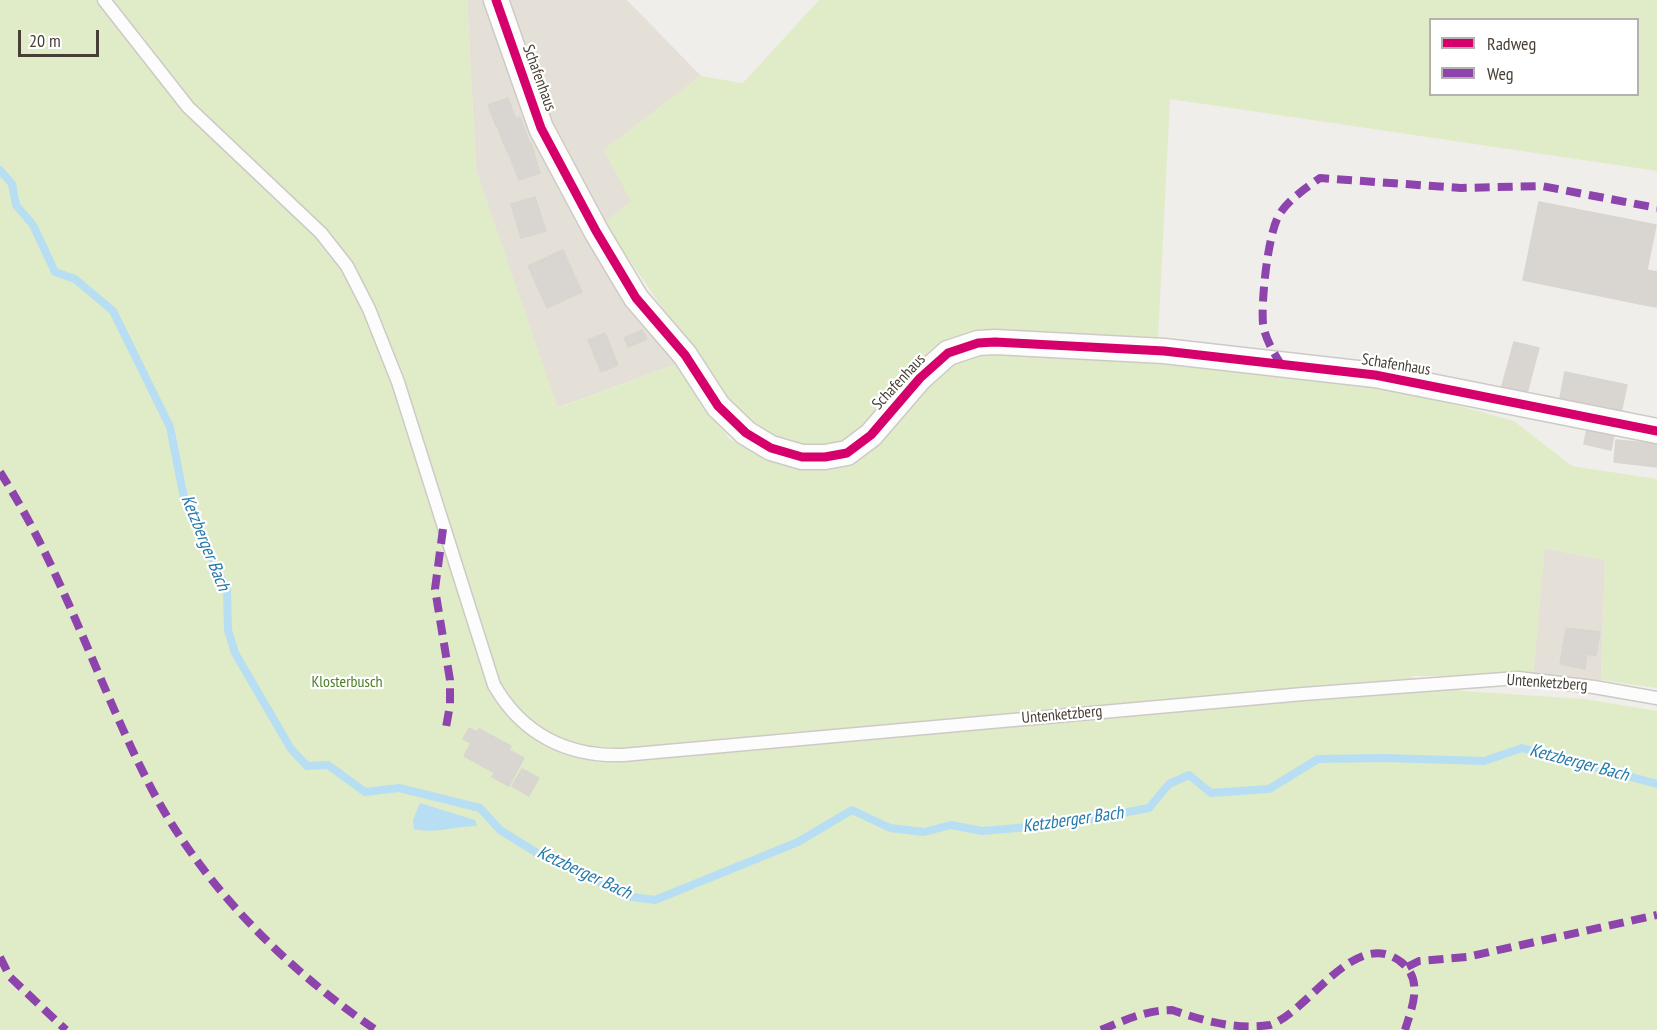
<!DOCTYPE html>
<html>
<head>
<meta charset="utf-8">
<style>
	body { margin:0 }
	#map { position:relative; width:1657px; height:1030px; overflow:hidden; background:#f0eeea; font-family:"PT Sans Narrow",sans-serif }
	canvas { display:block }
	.legend { position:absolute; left:1429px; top:18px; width:210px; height:78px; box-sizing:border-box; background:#fff; border:2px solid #b5b2ae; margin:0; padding:8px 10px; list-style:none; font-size:18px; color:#473f35 }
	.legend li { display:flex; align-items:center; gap:12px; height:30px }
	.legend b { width:30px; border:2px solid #b5b2ae }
	.scale { position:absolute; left:18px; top:30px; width:81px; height:27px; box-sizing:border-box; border:3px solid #473f35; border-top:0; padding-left:8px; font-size:18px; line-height:21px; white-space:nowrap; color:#473f35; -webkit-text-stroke:4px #fff; paint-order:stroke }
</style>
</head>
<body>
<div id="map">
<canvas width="1657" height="1030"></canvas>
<ul class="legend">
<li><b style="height:8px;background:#d6006c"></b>Radweg</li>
<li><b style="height:8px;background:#8e44ad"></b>Weg</li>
</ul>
<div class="scale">20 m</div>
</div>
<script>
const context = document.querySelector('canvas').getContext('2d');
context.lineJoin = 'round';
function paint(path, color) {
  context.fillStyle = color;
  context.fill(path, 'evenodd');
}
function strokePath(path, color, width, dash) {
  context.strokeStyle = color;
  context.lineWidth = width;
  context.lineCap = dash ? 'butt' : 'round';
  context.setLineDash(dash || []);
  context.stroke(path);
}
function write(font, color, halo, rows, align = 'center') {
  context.font = font + ' "PT Sans Narrow",sans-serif';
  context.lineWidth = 4.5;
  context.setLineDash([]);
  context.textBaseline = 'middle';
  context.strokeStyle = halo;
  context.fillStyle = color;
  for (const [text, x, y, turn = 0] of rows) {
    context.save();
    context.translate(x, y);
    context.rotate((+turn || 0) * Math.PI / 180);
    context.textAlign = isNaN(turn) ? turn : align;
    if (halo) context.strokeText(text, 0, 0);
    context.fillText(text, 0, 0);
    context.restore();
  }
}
paint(new Path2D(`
	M467 0H627L701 76 604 150 632 201 604 223 682 362 557 408 476 170Z
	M1544 548 1605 560 1601 680 1533 676Z`), '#e5e0d7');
paint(new Path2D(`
	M0 0H467L476 170 558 408 682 362 729 439 768 455 846 459 925 381 953 361 996 350 1218 368 1412 393 1514 421 1572 466 1657 479V688L1601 680 1605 560 1545 548 1533 676H1408L1463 691 1584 699 1657 711V1030H0Z
	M819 0H1657V171L1170 99 1158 340 979 334 867 430 821 452 774 443 749 426 714 383 604 223 631 201 604 150 701 76 743 83ZM1430 20H1638V94H1430Z`), '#e0ecc8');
paint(new Path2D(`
	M420 803 475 820 477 826C456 826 435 834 414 829L413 820Z`), '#b7def2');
strokePath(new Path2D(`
	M0 170 12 184 16 205 33 225 55 272 75 279 113 311 170 427 184 498 227 590 228 630 235 653 291 749 307 766 328 765 365 792 399 788 480 808 500 830 542 856 632 897 655 900 798 842 852 810 890 828 924 832 951 825 982 831 1063 824 1149 808 1169 784 1189 775 1211 793 1269 789 1318 759 1385 758 1484 761 1522 748 1657 784`), '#b7def2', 8);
const building = new Path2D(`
	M508 98 516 119 496 126 488 105Z
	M520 117 530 144 507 152 497 126Z
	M531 143 540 173 519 180 508 152Z
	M535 197 546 231 521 238 511 204Z
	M1539 202 1656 225 1640 304 1523 280Z
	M563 250 582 292 547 308 528 266Z
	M1647 270 1657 272V307L1640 304Z
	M642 330 647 339 628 347 624 338Z
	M605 333 618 365 601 372 588 340Z
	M1514 342 1539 348 1527 393 1502 386Z
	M1565 372 1627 385 1620 417 1559 403Z
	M1587 429 1614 434 1611 450 1584 444Z
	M1616 440 1657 444V467L1614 462Z
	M1566 628 1600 632 1596 656 1587 654 1585 669 1560 664Z
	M469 728 477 732 471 743 463 739Z
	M479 729 511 746 495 773 464 756Z
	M509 750 524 758 509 786 492 777Z
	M522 769 539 778 529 796 512 786Z`);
paint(building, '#d9d5d1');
strokePath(building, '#d9d5cf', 1.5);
const service = new Path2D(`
	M104 0 188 107 321 233 347 266 369 309 398 382 494 685C522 734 567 757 623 755L1303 694 1518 678 1594 687 1657 698`);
const minor = new Path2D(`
	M496 0 541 128 596 231 636 298 685 355 718 406 746 433 771 448 802 457H825L847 453 871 435 920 378 948 353 978 343 995 342 1164 351 1375 375 1657 431`);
strokePath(service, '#cdcac6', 15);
strokePath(minor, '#cdcac6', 27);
strokePath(service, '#fdfcfc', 12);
strokePath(minor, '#fdfcfc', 24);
strokePath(new Path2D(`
	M1282 366C1274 353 1265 339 1263 324 1261 300 1268 234 1279 215 1288 200 1306 188 1320 178L1461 188 1542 186 1657 208
	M0 472C61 567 95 676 145 776 195 878 283 967 376 1030
	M443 529 435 589 450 680V705L445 733
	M0 957 10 977 66 1030
	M1407 967 1419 961 1467 957 1657 915
	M1101 1030C1125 1020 1146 1010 1172 1010 1204 1021 1236 1030 1270 1025 1309 1012 1355 926 1401 962 1424 980 1412 1007 1405 1030`), '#8e44ad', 8, [15, 8]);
strokePath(new Path2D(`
	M496 0 541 128 596 231 636 298 685 355 718 406 746 433 771 448 802 457H825L847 453 871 435 920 378 948 353 978 343 995 342 1164 351 1375 375 1657 431`), '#d6006c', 9);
write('16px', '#473f35', '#fff', [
	["Schafenhaus",539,78,70],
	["Schafenhaus",1396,365,9],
	["Schafenhaus",899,382,-47],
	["Untenketzberg",1547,683,4],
	["Untenketzberg",1062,715,-5]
]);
write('16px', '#4c7d24', '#fff', [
	["Klosterbusch",347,682]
]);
write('italic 18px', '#247aaa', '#fff', [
	["Ketzberger Bach",205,543,68],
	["Ketzberger Bach",1579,763,15],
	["Ketzberger Bach",1073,820,-8],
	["Ketzberger Bach",584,873,25]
]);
</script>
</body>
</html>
